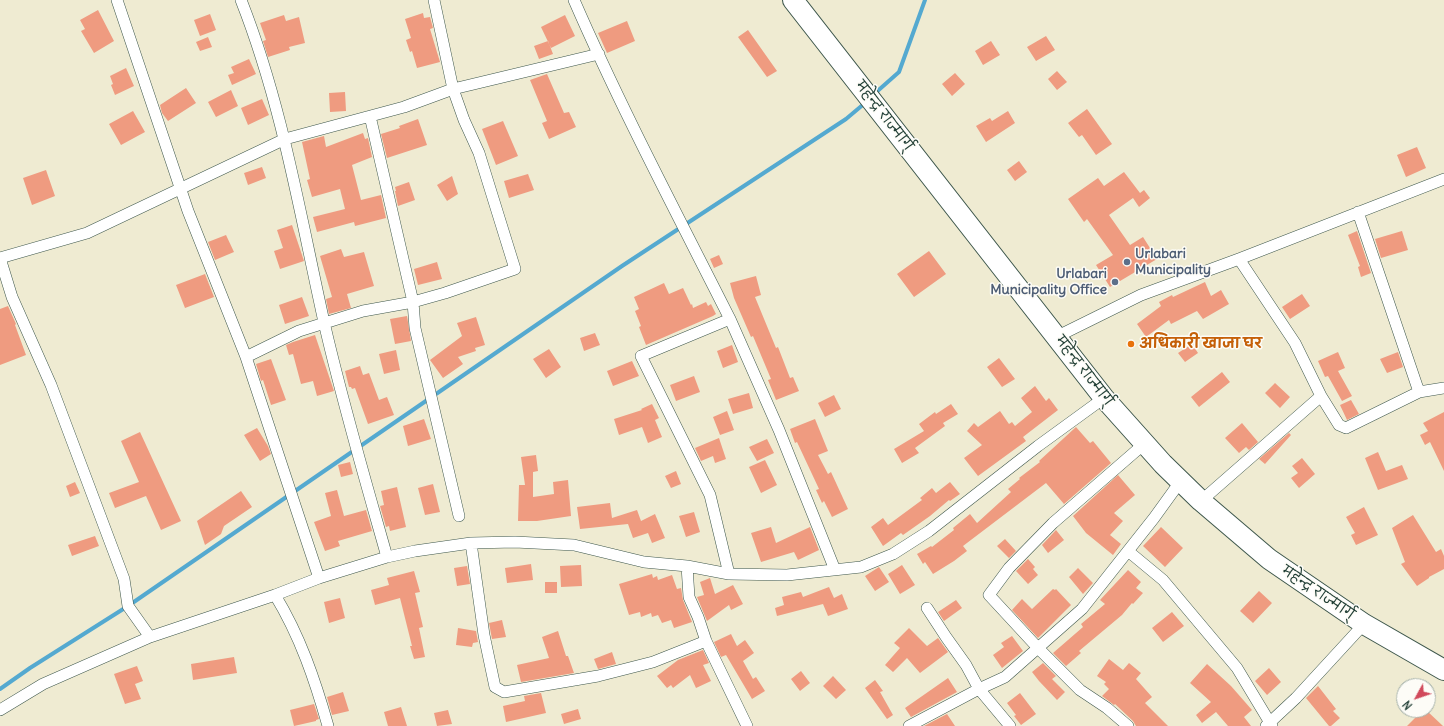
<!DOCTYPE html>
<html>
<head>
<meta charset="utf-8">
<style>
	body { margin:0 }
	#map { position:relative; width:1444px; height:726px; overflow:hidden; background:#efebd2; font-family:Delius,sans-serif }
	canvas { display:block }
	.north { position:absolute; left:1396px; top:678px; width:40px; height:40px; box-sizing:border-box; background:#fdfcf7; border:1px solid #a4b0a9; border-radius:50%; rotate:230deg; font-size:11px; font-weight:700; line-height:16px; text-align:center; color:#1f3d34 }
	.north::after { content:''; display:block; margin:auto; width:14px; height:18px; background:#d1495b; clip-path:polygon(50% 0,100% 100%,50% 72%,0 100%) }
</style>
</head>
<body>
<div id="map">
<canvas width="1444" height="726"></canvas>
<div class="north">N</div>
</div>
<script>
const context = document.querySelector('canvas').getContext('2d');
context.lineJoin = 'round';
function strokePath(path, color, width, dash) {
  context.strokeStyle = color;
  context.lineWidth = width;
  context.lineCap = dash ? 'butt' : 'round';
  context.setLineDash(dash || []);
  context.stroke(path);
}
function paint(path, color) {
  context.fillStyle = color;
  context.fill(path, 'evenodd');
}
function write(font, color, halo, rows, align = 'center') {
  context.font = font + ' Delius,"Playpen Sans Deva",sans-serif';
  context.lineWidth = 3;
  context.setLineDash([]);
  context.textBaseline = 'middle';
  context.strokeStyle = halo;
  context.fillStyle = color;
  for (const [text, x, y, turn = 0] of rows) {
    context.save();
    context.translate(x, y);
    context.rotate((+turn || 0) * Math.PI / 180);
    context.textAlign = isNaN(turn) ? turn : align;
    if (halo) context.strokeText(text, 0, 0);
    context.fillText(text, 0, 0);
    context.restore();
  }
}
strokePath(new Path2D(`
	M873 95 899 72 925 0
	M0 689 30 668 128 606 622 266 846 119 865 103`), '#54a9d0', 4);
paint(new Path2D(`
	M98 10 114 41 94 53 81 31 85 29 80 20Z
	M423 13 424 18 430 17 433 28 430 29 440 62 417 68 412 51 410 52 406 40 411 38 405 19Z
	M210 14 216 30 200 36 194 20Z
	M284 15 286 21 299 17 305 43 289 47 290 50 268 57 263 41 266 40 260 23Z
	M565 15 575 36 551 48 541 27Z
	M627 21 635 41 607 53 598 33Z
	M748 30 777 71 767 77 738 37Z
	M1046 36 1055 50 1036 61 1027 47Z
	M208 37 212 47 200 51 196 42Z
	M548 41 553 54 539 59 534 46Z
	M991 41 1000 55 983 65 975 51Z
	M249 59 256 74 232 85 228 75 234 73 231 67Z
	M126 68 134 86 115 95 111 85 113 84 110 76Z
	M1057 71 1067 82 1057 90 1048 79Z
	M955 73 965 84 952 96 942 84Z
	M547 74 564 113 569 112 576 127 549 139 542 123 547 121 530 80Z
	M186 88 196 103 168 121 162 113 160 105Z
	M231 90 238 106 216 117 208 102Z
	M345 92 346 111 330 112 329 93Z
	M262 99 269 115 248 125 241 108Z
	M1087 109 1112 144 1096 155 1082 135 1079 137 1068 123Z
	M133 111 145 132 121 145 109 124Z
	M1008 111 1015 123 986 142 976 126 990 118 992 121Z
	M418 119 427 145 387 158 381 134 400 128 399 126Z
	M503 121 518 156 496 165 482 129Z
	M363 133 365 139 368 138 372 157 352 165 361 200 381 195 386 218 355 226 354 222 317 232 313 217 345 209 340 189 312 197 307 180 310 179 302 142 324 136 326 147Z
	M1417 147 1426 168 1406 177 1397 155Z
	M1019 161 1027 172 1015 181 1007 170Z
	M262 167 266 178 248 185 244 173Z
	M46 170 55 196 32 205 23 178Z
	M1124 172 1140 193 1144 190 1150 198 1139 207 1133 198 1109 215 1130 245 1143 237 1157 259 1110 287 1096 265 1113 255 1087 219 1084 222 1068 199 1098 178 1104 186Z
	M528 174 534 190 509 198 504 181Z
	M452 176 458 194 447 201 437 185Z
	M409 182 415 200 398 206 395 191H396L395 187Z
	M292 225 304 261 280 269 274 251 283 248 277 230Z
	M1357 231 1371 273 1361 277 1358 267 1360 266 1348 235Z
	M1402 231 1408 250 1381 258 1375 239Z
	M226 235 234 252 215 260 208 242Z
	M341 249 344 257 364 252 374 286 347 294 351 308 329 314 326 299 332 297 320 256Z
	M929 251 946 274 914 297 897 274Z
	M719 255 723 264 714 268 710 259Z
	M437 262 442 279 418 285 414 269Z
	M205 274 214 297 185 308 176 285Z
	M756 276 761 295 755 297 776 348 778 347 790 378 793 377 799 391 776 400 768 380 771 379 753 336 751 337 734 298 730 283Z
	M1205 282 1211 296 1221 290 1229 304 1203 319 1197 311 1171 324 1169 320 1146 337 1137 324 1161 306 1159 302 1172 295 1173 297Z
	M664 283 669 294 683 288 691 305 692 304 693 308 706 302 708 306 711 304 716 314 713 316 646 345 639 327 641 326 635 311 639 309 634 297Z
	M1302 294 1310 306 1290 319 1282 307Z
	M302 297 309 316 285 324 279 305Z
	M8 306 16 324 15 325 26 355 0 365V309Z
	M407 316 411 341 395 344 390 319Z
	M476 317 485 345 475 348 476 351 458 357 463 364 443 378 430 360 462 336 457 323Z
	M595 333 600 345 584 351 580 338Z
	M315 335 334 391 317 396 313 381 301 384 293 354 289 355 286 345 293 342Z
	M1192 344 1198 353 1185 362 1178 353Z
	M732 345 738 362 723 368 717 351Z
	M549 349 561 367 546 378 533 359Z
	M396 350 400 370 384 374 379 354Z
	M1338 352 1345 368 1338 371 1352 396 1342 401 1328 376 1325 377 1318 361Z
	M1398 352 1403 367 1387 373 1380 359Z
	M999 358 1015 379 1002 387 987 367Z
	M271 359 286 400 271 405 263 380 261 381 256 364Z
	M632 361 639 376 613 386 607 371Z
	M360 366 363 375 369 373 379 400 387 397 394 415 368 424 355 388 352 389 351 387H349L345 371Z
	M1222 372 1230 382 1199 407 1191 397Z
	M694 376 700 392 676 401 670 385Z
	M1275 383 1290 397 1280 408 1265 393Z
	M1035 386 1046 401 1049 398 1058 410 1023 437 1026 441 978 476 964 458 982 445 967 431 974 423 978 427 1000 411 1009 424 1012 422 1015 426 1032 412 1021 398Z
	M749 393 753 408 733 414 728 399Z
	M834 395 841 409 825 417 818 403Z
	M1351 400 1359 414 1347 420 1340 405Z
	M652 404 659 418 655 420 662 437 648 443 642 427 619 435 614 419 642 410 641 409Z
	M951 404 958 414 943 423 945 426 915 448 919 453 902 463 894 449 924 431 919 424 935 412 936 414Z
	M727 411 734 430 720 435 713 417Z
	M1444 412V471L1430 442 1425 445 1420 435 1428 431 1423 423Z
	M424 419 431 439 408 446 403 426Z
	M815 419 828 451 818 455 828 474 831 472 848 509 832 517 824 501 822 503 816 490 819 489 797 442 795 443 790 429Z
	M1242 423 1258 442 1249 450 1246 447 1239 453 1225 438Z
	M1076 427 1090 443 1093 441 1111 463 1064 504 1046 483 963 546 967 551 954 561 933 574 925 562 923 564 917 554 931 546 932 547 954 530 953 528 970 514 977 523 1011 492 1008 489 1020 479 1019 478 1040 462 1039 461Z
	M257 428 268 446 271 454 260 461 244 435Z
	M140 432 181 521 161 530 146 496 115 508 109 493 139 482 121 441Z
	M1289 433 1291 435 1265 464 1259 459Z
	M719 438 726 459 715 463 713 456 701 461 695 448Z
	M767 439 774 453 757 461 749 447Z
	M1378 452 1386 471 1402 465 1408 479 1378 490 1365 458Z
	M536 455 538 471 533 472V497L554 494 553 482 568 480 571 516 537 521H518L519 485H525L521 457Z
	M1302 458 1315 474 1299 488 1291 478 1298 473 1292 466Z
	M765 460 777 485 761 493 749 467Z
	M350 462 353 474 341 477 338 465Z
	M676 471 681 484 671 488 665 476Z
	M1118 475 1135 495 1114 513 1123 521 1110 535 1121 544 1113 555 1086 533 1073 516Z
	M75 482 80 493 70 497 66 486Z
	M950 482 960 494 950 501 949 500 930 516 903 535 901 533 883 546 871 527 883 518 888 525 922 500 920 498 932 488 936 493Z
	M433 484 440 512 425 515 418 488Z
	M397 487 406 527 390 531 389 526 386 527 380 506 384 505 381 491Z
	M337 490 344 516 366 510 372 531 338 541 340 546 325 551 314 522 331 516 325 493Z
	M241 491 252 507 224 526 221 534 205 545 197 521Z
	M610 503 612 518 637 510 641 521 655 514 665 538 652 543 648 533 633 538 628 524 580 529 577 507Z
	M1364 507 1378 535 1356 545 1351 535 1355 533 1346 517Z
	M694 512 700 532 686 537 679 516Z
	M1413 515 1436 552 1441 549 1444 556V569L1429 577V578L1417 586 1401 564 1405 562 1392 528Z
	M771 527 776 543 810 527 819 550 798 560 794 552 761 562 751 533Z
	M1161 527 1183 548 1165 567 1143 546Z
	M1056 530 1064 540 1048 553 1042 545Z
	M95 536 99 546 72 556 68 545Z
	M1005 539 1016 551 1009 558 997 546Z
	M1028 559 1035 567 1033 569 1038 575 1028 584 1016 571Z
	M531 564 533 580 507 583 505 568Z
	M581 565 582 586 561 587 560 566Z
	M902 565 915 585 900 594 888 574Z
	M467 566 470 584 457 586 454 568Z
	M879 567 889 582 875 591 865 576Z
	M1078 568 1093 583 1083 594 1069 577Z
	M1128 570 1141 582 1136 588 1143 593 1133 604 1132 603 1122 615 1079 651 1081 653 1066 666 1053 653 1083 627 1081 624 1105 604 1100 600Z
	M414 571 420 592 415 593 423 627 419 628 425 657 414 659 410 646H412L400 598 375 605 371 590 389 585 387 578Z
	M652 574 653 578 657 576 658 580 672 575 677 589 681 588 683 600 692 622 674 628 671 620 662 623 658 615 652 617 651 613 641 617 640 612 629 615 619 584Z
	M710 578 715 594 733 585 743 604 731 610 729 605 707 621 697 597 704 595 700 582Z
	M545 582H557V593H545Z
	M829 587 834 598 842 594 848 609 828 616 823 604 777 616 775 608 784 605 782 597 801 592 803 597Z
	M1053 589 1055 590 1056 589 1071 605 1038 638 1012 610 1022 599 1032 609Z
	M1259 591 1272 603 1253 623 1240 611Z
	M340 598 345 618 329 623 324 602Z
	M956 600 962 608 944 621 938 612Z
	M1172 612 1184 626 1163 642 1152 628Z
	M502 620 506 637 492 639 489 623Z
	M458 628 476 631 478 642 473 643 472 647 456 645Z
	M909 628 927 646 938 638 948 652 920 673 907 658 893 672 885 665 900 648 894 643Z
	M558 631 566 656H568L574 673 521 682 517 665 549 658 542 637Z
	M731 634 737 646 745 640 754 653 743 661 753 679 756 677 765 691 752 699 726 655 721 657 714 642Z
	M1012 636 1023 651 1002 668 993 655 1004 647 1001 643Z
	M703 650 709 663 703 665 711 681 696 688 690 675 673 688 671 685 667 688 657 676 678 660Z
	M612 652 616 664 598 669 594 659Z
	M234 657 237 673 193 680 191 664Z
	M1109 659 1123 670 1129 663 1141 673 1136 679 1152 697 1145 703 1168 726H1136L1133 721 1115 704 1114 705 1102 696 1109 689 1104 684 1106 682 1097 676Z
	M1043 663 1056 676 1052 679 1065 692 1057 700 1039 681 1032 672Z
	M1207 664 1231 686 1252 710 1244 717 1251 726H1228L1216 712 1202 723 1196 715 1211 702 1190 683Z
	M137 666 143 681 135 684 141 699 125 704 114 674Z
	M1269 668 1281 682 1267 695 1255 681Z
	M801 671 810 683 800 691 791 679Z
	M833 676 846 690 836 699 823 686Z
	M948 678 957 692 911 717 905 708Z
	M875 680 883 691 880 692 893 715 887 719 865 688Z
	M1318 686 1336 709 1333 711 1340 718 1331 726H1329L1306 698Z
	M343 692 349 711 332 715 327 697Z
	M541 693 546 713 506 722 503 706 525 701 524 696Z
	M1020 693 1036 714 1021 725 1014 716 1016 715 1007 703Z
	M314 704 319 719 316 720V721L294 726 290 710Z
	M401 707 407 726H388L384 712Z
	M578 709 581 719 564 724 561 714Z
	M448 710 452 724 437 726 434 713Z
	M1423 710H1426L1443 726H1407Z
	M947 714 955 726H924Z`), '#ef9b80');
const street = new Path2D(`
	M117 0 188 211 246 357 319 578
	M241 0C282 104 300 214 324 322 342 401 365 479 387 557
	M574 0C621 108 677 214 730 319
	M370 116 413 302 415 328 459 516
	M1358 212 1419 392
	M0 258 87 233 285 139 404 107 453 89 434 0
	M0 258 12 297 51 385 124 579 128 606 150 637
	M1239 259 1295 343 1321 396 1339 425 1346 428 1419 392 1444 388
	M1056 337 1141 295 1239 259 1444 179
	M246 357 299 331 363 311 413 302 445 293 515 269 479 153 464 120 453 89 599 54
	M1201 501 1321 396
	M471 543 484 635 495 687 504 692 598 676 653 662 706 641
	M1128 551 1163 580 1237 668 1272 726
	M687 566 689 597 698 617 706 641 747 726
	M729 574 710 495 641 356 730 319 779 430 835 570
	M275 595C300 636 315 680 328 726
	M927 608 946 637 966 665 979 689 1010 726
	M0 710 43 684 150 637 275 595 319 578 387 557 415 551 471 543 515 542 574 545 644 562 687 566 729 574 787 575 861 567 893 554 929 531 1038 446 1104 398
	M909 726 979 689 1005 677 1082 609 1154 518 1180 482
	M1128 726 1107 708 1080 690 1038 648 989 595 1009 568 1053 523 1144 444
	M1266 726 1296 698 1364 624`);
const highway = new Path2D(`
	M793 0 1104 398 1163 464 1201 501 1269 559 1364 624 1444 670`);
strokePath(street, '#3e574c', 12);
strokePath(highway, '#3e574c', 22);
strokePath(street, '#fff', 11);
strokePath(highway, '#fff', 20);
for (const [x, y, r, color] of [
	[1127,262,4,"#5c6f8a"],
	[1115,282,4,"#5c6f8a"],
	[1131,344,4,"#e8710a"]
]) {
  const dot = new Path2D();
  dot.arc(x, y, r, 0, 2 * Math.PI);
  context.fillStyle = color;
  context.fill(dot);
  strokePath(dot, '#fdfcf7', 1.5);
}
write('14px', '#1f3d34', '#fdfcf7', [
	["महेन्द्र राज्मार्ग्",884,116,52],
	["महेन्द्र राज्मार्ग्",1084,371,52],
	["महेन्द्र राज्मार्ग्",1318,593,34]
]);
write('bold 14px', '#4e5e75', '#fdfcf7', [
	["Urlabari",1135,254],
	["Municipality",1135,270],
	["Urlabari",1107,274,"right"],
	["Municipality Office",1107,290,"right"]
], 'left');
write('bold 14px', '#c56008', '#fdfcf7', [
	["अधिकारी खाजा घर",1139,344]
], 'left');
</script>
</body>
</html>
